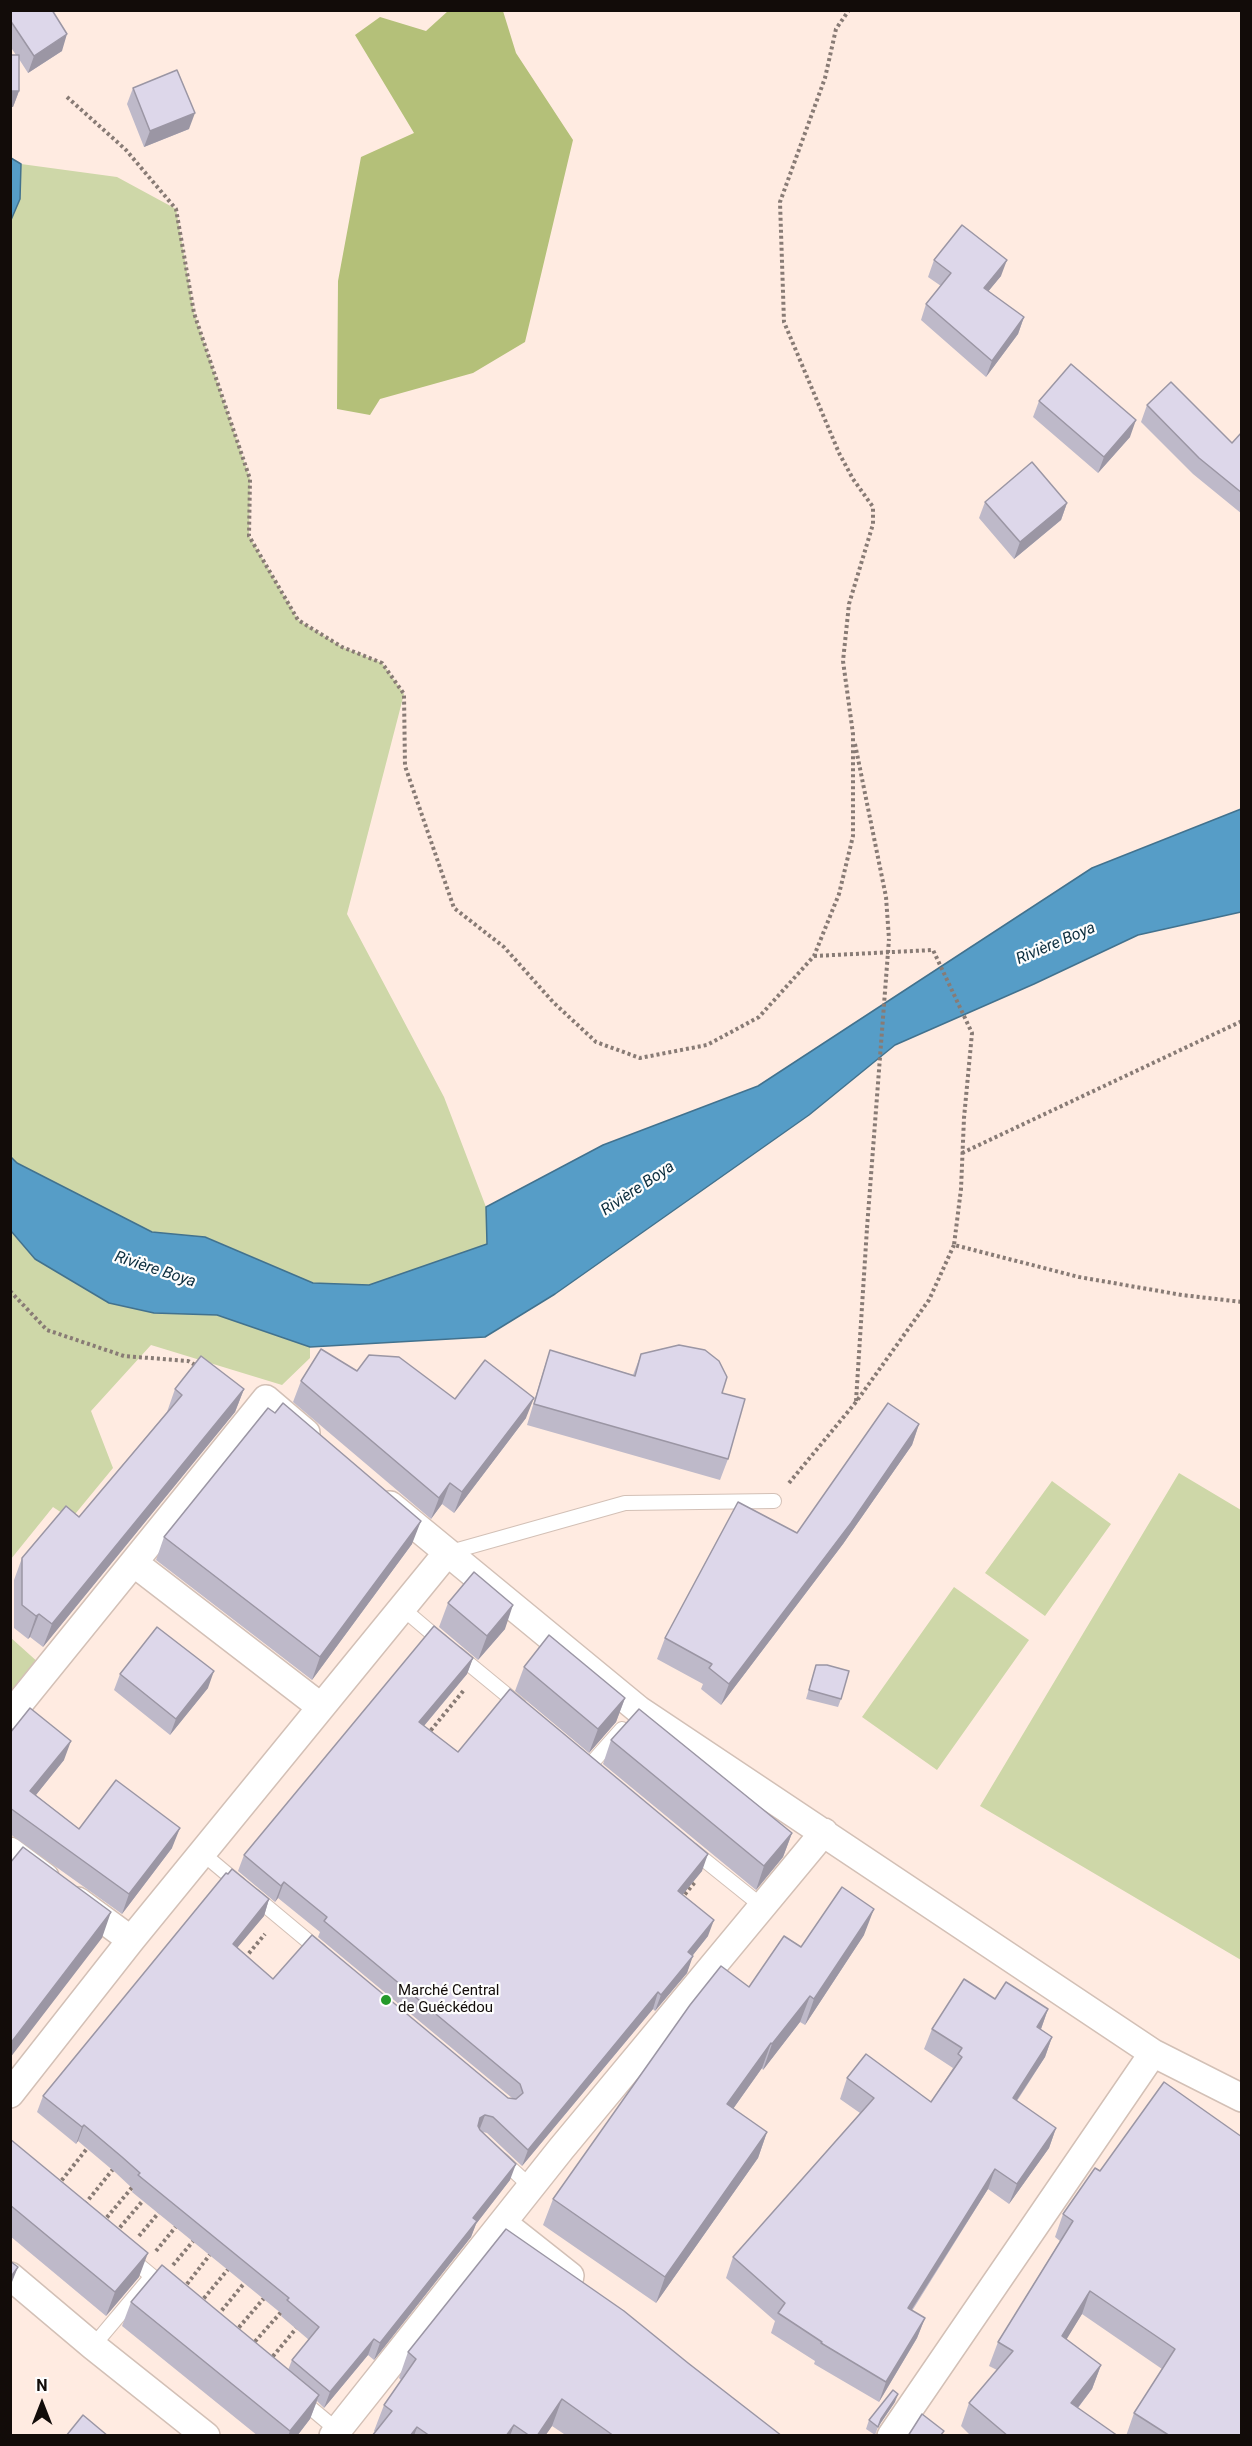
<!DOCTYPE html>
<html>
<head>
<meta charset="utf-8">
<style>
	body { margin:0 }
	#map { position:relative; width:1252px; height:2446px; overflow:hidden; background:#ffebe1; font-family:Roboto,sans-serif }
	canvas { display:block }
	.frame { position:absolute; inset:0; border:12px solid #120c09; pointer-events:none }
	.north { position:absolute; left:12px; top:2374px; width:60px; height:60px; -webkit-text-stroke:4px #fdfdfd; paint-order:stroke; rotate:0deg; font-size:16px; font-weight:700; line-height:24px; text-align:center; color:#120c09 }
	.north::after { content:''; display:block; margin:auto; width:21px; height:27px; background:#120c09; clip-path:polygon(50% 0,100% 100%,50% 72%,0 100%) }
</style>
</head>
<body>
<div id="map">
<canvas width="1252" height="2446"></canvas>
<div class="frame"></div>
<div class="north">N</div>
</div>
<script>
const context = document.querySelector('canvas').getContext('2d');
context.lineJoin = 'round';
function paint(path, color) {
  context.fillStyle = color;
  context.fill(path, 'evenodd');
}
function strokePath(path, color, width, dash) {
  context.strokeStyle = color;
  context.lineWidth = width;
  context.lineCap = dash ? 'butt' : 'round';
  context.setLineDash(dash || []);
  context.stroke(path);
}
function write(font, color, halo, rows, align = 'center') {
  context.font = font + ' Roboto,sans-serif';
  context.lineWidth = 4.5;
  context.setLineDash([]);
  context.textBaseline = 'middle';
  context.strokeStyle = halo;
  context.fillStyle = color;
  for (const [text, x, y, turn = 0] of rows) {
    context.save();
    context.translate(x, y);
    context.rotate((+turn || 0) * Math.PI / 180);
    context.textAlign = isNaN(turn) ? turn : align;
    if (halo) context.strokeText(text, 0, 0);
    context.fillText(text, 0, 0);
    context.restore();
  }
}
paint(new Path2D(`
	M21 164 117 177 176 209 194 313 250 479 249 536 298 620 342 647 382 663 404 694 347 914 444 1097 486 1207 488 1244 369 1285 313 1283 206 1237 152 1232 17 1163 11 1157 10 220 20 199Z
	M10 1231 35 1259 154 1313 217 1315 310 1347V1358L282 1385 151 1345 91 1411 113 1468 71 1519 53 1507 11 1559Z
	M1179 1473 1241 1510V1960L980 1806Z
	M1052 1481 1111 1524 1045 1616 985 1573Z
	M954 1587 1029 1640 937 1770 862 1717Z
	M10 1637 40 1664 10 1698Z`), '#ced7a8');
paint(new Path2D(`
	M448 11H503L516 53 573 140 525 342 473 373 380 399 370 415 337 409 338 281 361 157 414 133 355 35 380 17 426 31Z`), '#b4c079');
const water = new Path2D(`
	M11 158 21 164 20 199 11 220Z
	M1241 809V912L1138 935 1034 984 895 1045 809 1115 555 1294 485 1337 310 1347 217 1315 154 1313 109 1303 35 1259 11 1231V1157L17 1163 152 1232 205 1237 313 1283 369 1285 487 1244 486 1207 603 1145 758 1086 1092 868Z`);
paint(water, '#569dc7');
strokePath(water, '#42728e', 1.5);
const service = new Path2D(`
	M447 1553 625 1503 774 1501
	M402 1608 442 1642
	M457 1654 519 1705
	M590 1765 622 1729
	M692 1850 763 1907
	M202 1853 239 1884
	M254 1896 320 1951
	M502 2160 531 2187
	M129 2257 165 2287
	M93 2346 152 2276
	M300 2399 337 2430`);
const minor = new Path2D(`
	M390 1505 639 1710 1153 2053 1242 2098
	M134 1563 321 1707
	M10 1715 266 1399 306 1433
	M10 1851 45 1877
	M78 1901 131 1940
	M10 2094 131 1940 447 1553
	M503 2223 570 2276
	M10 2276 93 2346 206 2436
	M333 2436 561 2149 824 1832
	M891 2436 1153 2053`);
strokePath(service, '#d3c0b6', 16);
strokePath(minor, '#d3c0b6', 30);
strokePath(new Path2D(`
	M67 97 126 150 176 209 194 313 250 479 249 536 298 620 342 647 382 663 404 694 405 766 454 908 504 947 553 1002 596 1042 640 1058 707 1045 759 1017 814 956 839 894 853 836V734L843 661 849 604 873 524V507L853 479 839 453 784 322 780 202 825 78 836 29 849 10
	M855 744 886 897 889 939
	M814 956 933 950 972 1033 964 1118 961 1189 954 1245 1079 1277 1182 1295 1242 1302
	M962 1153 1242 1021
	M10 1291 47 1330 124 1356 188 1361 197 1366
	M856 1401 867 1228
	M789 1483 856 1402 929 1300 954 1245
	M427 1735 464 1690
	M681 1899 695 1882
	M245 1958 265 1934
	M58 2185 89 2146
	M85 2204 114 2168
	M103 2222 135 2184
	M116 2232 146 2197
	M139 2236 161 2210
	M156 2251 178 2224
	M173 2265 195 2239
	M187 2284 212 2252
	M200 2303 230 2267
	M218 2315 246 2281
	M235 2332 265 2297
	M251 2346 282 2311
	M269 2361 299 2325`), '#887b75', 4, [3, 3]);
strokePath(service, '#fff', 14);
strokePath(minor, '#fff', 27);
strokePath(new Path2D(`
	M867 1228 889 939`), '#887b75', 4, [3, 3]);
paint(new Path2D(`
	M10 13 62 51 28 73 19 59V91L13 107 16 55 10 46Z
	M133 88 189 129 144 147 127 104Z
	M934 260 1001 276 988 291 1024 317 1018 334 986 377 921 320 926 304 941 286 928 277Z
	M1039 401 1130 437 1098 473 1033 417Z
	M1147 405 1232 443 1242 432V514L1193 474 1141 422Z
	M985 502 1067 503 1061 520 1014 559 979 518Z
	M550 1350 633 1375 641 1354 722 1393 728 1459 720 1480 527 1425 543 1372Z
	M357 1371 455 1399 526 1418 454 1513 442 1504 431 1519 293 1402 301 1381Z
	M175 1389H244L235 1412 43 1647 30 1637 28 1639 14 1628V1580L22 1558 79 1517 167 1412Z
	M919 1424 912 1445 843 1544 721 1705 701 1689 703 1684 657 1659 665 1638 797 1533Z
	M164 1537 412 1544 312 1680 156 1560Z
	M448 1603 505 1629 478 1660 439 1627Z
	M473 1658 467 1674 424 1726 458 1752 702 1871 682 1895 708 1936 692 1956 687 1973 655 2011 653 2009 522 2166 487 2133 483 2132 510 2180 476 2224 471 2237 374 2360 368 2355 324 2408 317 2401 310 2419 297 2436H258L122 2326 131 2302 288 2370 292 2360 309 2340 281 2316 282 2314 132 2192 133 2189 116 2173 78 2141 76 2144 37 2112 43 2096 269 1899 264 1916 237 1947 273 1979 508 2098H512L318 1937 320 1932 278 1898 275 1902 238 1871 244 1855Z
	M816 1665 841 1699 838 1707 806 1699Z
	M524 1667 625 1698 616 1722 589 1753 515 1691Z
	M120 1674 208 1688 170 1735 114 1690Z
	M10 1733 64 1760 36 1795 79 1829 172 1848 122 1914 10 1834Z
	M611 1740 792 1833 783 1857 756 1890 603 1764Z
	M864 1935 805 2025 800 2022 763 2070 762 2068 733 2109 767 2132 758 2158 656 2303 543 2225 553 2199 749 1987 801 1947Z
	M995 1999 1048 2009 1041 2029 1052 2037 1045 2057 1017 2101 1056 2128 1049 2148 1009 2204 988 2189 912 2311 925 2318 917 2338 879 2402 814 2364 815 2361 771 2333 775 2321 726 2278 733 2257 860 2113 840 2099 847 2078 931 2102 953 2068 924 2049 932 2029Z
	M10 2139 139 2277 106 2316 10 2236Z
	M1095 2168 1242 2436H1126L1134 2413 1162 2369 1082 2314 1066 2339 1101 2365 1092 2389 1078 2408 1118 2436H971L961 2426 969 2403 997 2370 989 2366 998 2342 1060 2241 1055 2237 1063 2214Z
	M408 2352 688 2363 782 2436H567L552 2426 545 2436H372L375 2432 374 2431 384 2405 401 2380 399 2378Z
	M895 2402 878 2427 875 2435 866 2429 869 2420Z`), '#beb9c9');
paint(new Path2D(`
	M67 34 62 51 28 73 34 56Z
	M10 91H19L13 107H10Z
	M195 113 189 129 144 147 150 131Z
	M1007 260 1001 276 978 304 984 288Z
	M1024 317 1018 334 986 377 992 361Z
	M1136 420 1130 437 1098 473 1104 457Z
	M1067 503 1061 520 1014 559 1020 542Z
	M244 1389 235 1412 43 1647 52 1624Z
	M534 1398 526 1418 454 1513 462 1492Z
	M919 1424 912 1445 843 1544 721 1705 729 1684Z
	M450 1483 442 1504 431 1519 439 1498Z
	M421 1521 412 1544 312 1680 320 1657Z
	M513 1605 505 1629 478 1660 487 1636Z
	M39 1614 30 1637 28 1639 36 1616Z
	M473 1658 467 1674 413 1739 419 1722Z
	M214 1671 208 1688 170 1735 176 1719Z
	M625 1698 616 1722 589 1753 598 1729Z
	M71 1741 64 1760 23 1811 30 1791Z
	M180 1828 172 1848 122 1914 129 1894Z
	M792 1833 783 1857 756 1890 764 1866Z
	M708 1854 702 1871 672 1908 678 1891Z
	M284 1882 278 1898 275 1902 281 1886Z
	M269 1899 264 1916 227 1960 233 1944Z
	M874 1909 864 1935 805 2025 814 1999Z
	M111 1912 102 1938 10 2058V2044Z
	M714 1920 708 1936 682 1969 688 1952Z
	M693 1956 687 1973 655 2011 661 1995Z
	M658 1992 653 2009 522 2166 528 2150Z
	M810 1996 800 2022 763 2070 772 2044Z
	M1048 2009 1041 2029 1037 2027Z
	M1052 2037 1045 2057 1005 2118 1013 2098Z
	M771 2043 762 2068 718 2130 727 2104Z
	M485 2115 479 2131 474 2134 480 2118Z
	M84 2125 78 2141 76 2144 82 2127Z
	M1056 2128 1049 2148 1009 2204 1017 2184Z
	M767 2132 758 2158 656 2303 665 2277Z
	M516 2164 510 2180 476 2224 471 2237 374 2360 380 2343 473 2218Z
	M995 2169 988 2189 900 2328 908 2308Z
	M148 2253 139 2277 106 2316 115 2292Z
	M18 2267 10 2287V2278Z
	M1090 2291 1082 2314 1054 2360 1062 2336Z
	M925 2318 917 2338 879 2402 886 2382Z
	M374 2339 368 2355 324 2408 330 2392Z
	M1101 2365 1092 2389 1063 2427 1071 2403Z
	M898 2394 895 2402 878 2427 881 2419Z
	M319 2395 310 2419 297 2436H288L290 2431Z
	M562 2399 552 2426 545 2436H537Z
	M514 2425 510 2436H506Z
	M417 2427 414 2436H410Z`), '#9b96a4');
const building = new Path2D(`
	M14 10H52L67 34 34 56 10 20V13Z
	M10 55H19V91H10Z
	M177 70 195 113 150 131 133 88Z
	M962 225 1007 260 984 288 1024 317 992 361 926 304 951 273 934 260Z
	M1071 364 1136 420 1104 457 1039 401Z
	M1171 382 1232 443 1242 432V493L1199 458 1147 405Z
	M1032 462 1067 503 1020 542 985 502Z
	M679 1345 705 1350 719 1361 727 1377 722 1393 745 1399 728 1459 534 1404 550 1350 635 1376 641 1354Z
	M321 1349 357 1371 369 1355 399 1357 455 1399 485 1360 534 1398 462 1492 450 1483 439 1498 301 1381Z
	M201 1356 244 1389 52 1624 39 1614 36 1616 22 1605V1558L66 1506 79 1517 182 1395 175 1389Z
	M283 1403 421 1521 320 1657 164 1537 268 1408 275 1413Z
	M888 1403 919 1424 851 1523 729 1684 709 1668 712 1664 665 1638 738 1502 797 1533Z
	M474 1572 513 1605 487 1636 448 1603Z
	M434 1626 473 1658 419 1722 458 1752 510 1689 708 1854 678 1891 714 1920 688 1952 693 1956 661 1995 658 1992 528 2150 493 2117 485 2115 480 2118 478 2126 480 2130 516 2164 473 2218 477 2221 380 2343 374 2339 330 2392 292 2360 319 2327 287 2300 289 2298 138 2175 140 2173 122 2157 84 2125 82 2127 43 2096 226 1873 228 1874 232 1869 269 1899 233 1944 273 1979 312 1935 508 2098 516 2099 523 2093 520 2084 324 1921 327 1917 284 1882 281 1886 244 1855Z
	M157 1627 214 1671 176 1719 120 1674Z
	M549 1635 625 1698 598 1729 524 1667Z
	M816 1665H827L849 1671 841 1699 809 1690Z
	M30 1708 71 1741 30 1791 79 1829 116 1780 180 1828 129 1894 10 1808V1733Z
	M639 1709 792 1833 764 1866 611 1740Z
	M23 1847 111 1912 10 2044V1863Z
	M842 1887 874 1909 814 1999 810 1996 772 2044 771 2043 727 2104 767 2132 665 2277 553 2199 690 2005 721 1966 749 1987 784 1936 801 1947Z
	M964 1979 995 1999 1006 1982 1048 2009 1037 2027 1052 2037 1013 2098 1056 2128 1017 2184 995 2169 908 2308 925 2318 886 2382 821 2343 822 2342 778 2313 785 2303 733 2257 874 2098 847 2078 866 2054 931 2102 962 2057 958 2054 962 2048 932 2029Z
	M1164 2082 1242 2137V2436H1170L1134 2413 1175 2349 1090 2291 1062 2336 1101 2365 1071 2403 1118 2436H1008L969 2403 1013 2351 998 2342 1073 2221 1063 2214 1095 2168 1100 2171Z
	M10 2139 148 2253 115 2292 10 2205Z
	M506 2229 624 2311 688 2363 782 2436H614L562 2399 537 2436H530L514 2425 506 2436H430L417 2427 410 2436H372L392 2411 384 2405 416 2359 408 2352Z
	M10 2261 18 2267 10 2278Z
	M162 2265 319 2395 290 2431 131 2302Z
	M893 2390 898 2394 881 2419 878 2427 869 2420Z
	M922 2414 944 2431 940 2436H908Z
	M83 2415 108 2436H66Z`);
paint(building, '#ddd7ea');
strokePath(building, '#9b96a4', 1.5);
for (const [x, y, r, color] of [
	[386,2000,6,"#24992a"]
]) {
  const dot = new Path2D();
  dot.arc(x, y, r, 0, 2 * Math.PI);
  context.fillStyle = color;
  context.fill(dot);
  strokePath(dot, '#fdfdfd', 2);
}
write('15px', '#120c09', '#fdfdfd', [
	["Marché Central",398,1991],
	["de Guéckédou",398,2008]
], 'left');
write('italic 16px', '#0b2d3e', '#fdfdfd', [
	["Rivière Boya",1056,944,-23],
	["Rivière Boya",638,1189,-34],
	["Rivière Boya",155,1270,18]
]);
</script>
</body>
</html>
